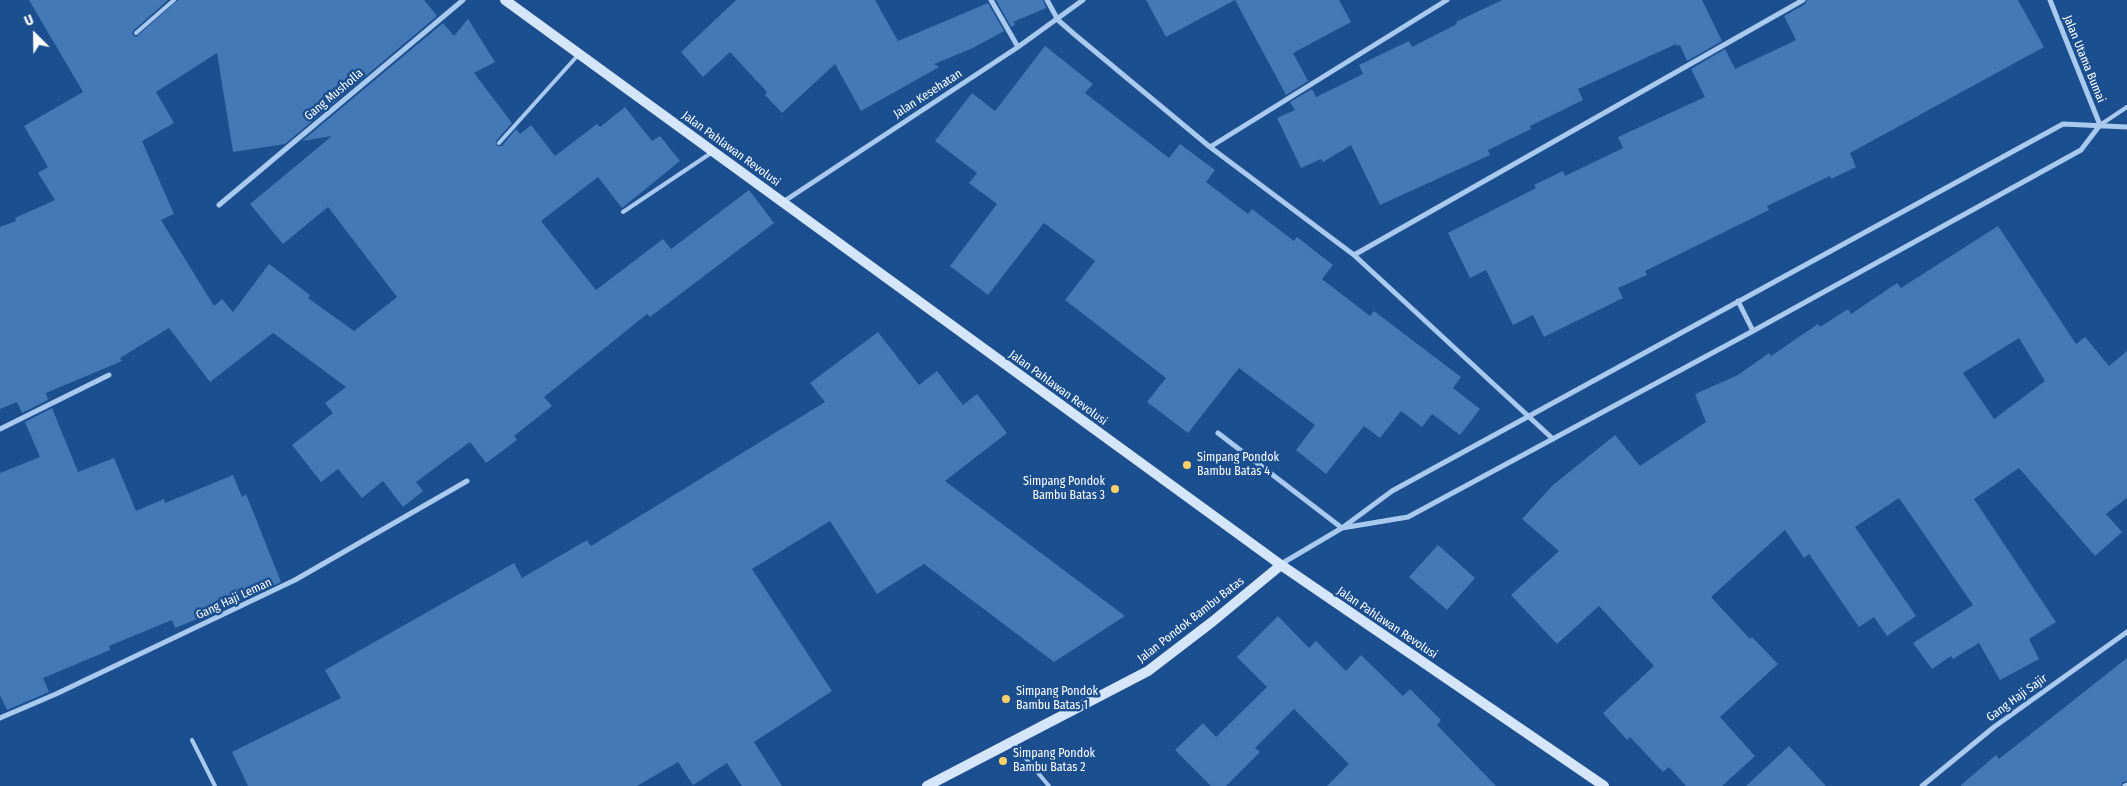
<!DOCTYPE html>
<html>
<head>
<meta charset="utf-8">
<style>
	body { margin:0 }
	#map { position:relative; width:2127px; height:786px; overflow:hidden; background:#1b4f8f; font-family:"Fira Sans Condensed",sans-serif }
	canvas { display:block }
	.north { position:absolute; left:10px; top:10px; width:50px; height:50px; -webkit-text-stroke:4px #1b4f8f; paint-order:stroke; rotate:337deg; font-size:14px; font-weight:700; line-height:20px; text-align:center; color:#fff }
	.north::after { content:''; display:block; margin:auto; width:18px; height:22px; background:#fff; clip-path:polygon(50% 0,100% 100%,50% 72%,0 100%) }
</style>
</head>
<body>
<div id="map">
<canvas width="2127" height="786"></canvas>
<div class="north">U</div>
</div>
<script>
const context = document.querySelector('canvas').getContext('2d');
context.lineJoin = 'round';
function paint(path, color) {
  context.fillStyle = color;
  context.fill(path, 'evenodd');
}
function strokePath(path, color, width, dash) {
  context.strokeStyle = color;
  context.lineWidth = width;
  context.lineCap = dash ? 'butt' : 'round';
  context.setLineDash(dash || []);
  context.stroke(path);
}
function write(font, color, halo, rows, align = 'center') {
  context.font = font + ' "Fira Sans Condensed",sans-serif';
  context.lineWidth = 5;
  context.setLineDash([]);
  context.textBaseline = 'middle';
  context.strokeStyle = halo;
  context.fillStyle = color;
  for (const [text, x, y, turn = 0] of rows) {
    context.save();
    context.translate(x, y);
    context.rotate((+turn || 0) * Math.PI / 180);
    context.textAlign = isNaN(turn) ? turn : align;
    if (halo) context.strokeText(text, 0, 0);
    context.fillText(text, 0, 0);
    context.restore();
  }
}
paint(new Path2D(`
	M29 0H168L134 30 132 34 136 37 178 0H424L437 16 285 144 233 152 217 53 156 92 174 123 142 141 174 214 161 220 214 306 222 299 233 312 269 264 310 295 308 298 354 331 397 297 328 207 283 244 250 204 332 136 302 141 443 23 454 36 468 19 495 62 474 73 512 123 496 141 497 146H502L516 129 520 134 531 125 555 156 597 124 600 127 625 107 652 141 660 136 680 161 622 208 598 177 541 221 596 290 663 239 671 249 749 190 774 223 650 317 647 314 544 397 552 406 514 436 517 440 486 463 470 442 416 482 423 491 403 507 383 481 362 498 338 469 321 482 299 454 292 445 333 413 325 403 346 387 273 333 210 382 169 328 120 358 122 361 46 393 48 400 22 413 17 402 0 409V227L16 221 15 218 55 200 38 173 48 167 24 126 83 92Z
	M736 0H875L898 41 988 3 1004 31 973 48 934 64 939 67 861 111 835 64 782 113 765 95 767 92 730 52 703 77 681 52Z
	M996 0H1043L1046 8 1013 22 1016 24 1011 27Z
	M1146 0H1339L1351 22 1293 53 1308 81 1286 95 1235 0 1166 37Z
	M1502 0H1702L1722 41 1687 61 1680 45 1677 46 1676 44 1578 89 1583 100 1530 126 1531 129 1488 150 1490 155 1380 205 1351 145 1323 162 1321 159 1301 168 1277 118 1295 110 1290 102 1312 89 1316 97 1363 74 1359 65 1409 41 1412 47 1457 24 1456 22Z
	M1807 0H2018L2044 47 1850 153 1856 167 1831 179 1830 176 1767 206 1769 210 1645 271 1647 275 1618 288 1623 298 1544 337 1533 315 1513 325 1486 270 1470 278 1448 233 1536 188 1534 185 1563 171 1565 176 1623 148 1618 137 1705 97 1691 69 1725 49 1735 69 1796 40 1784 16 1805 4Z
	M1045 46 1093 84 1085 93 1169 158 1180 144 1215 170 1206 182 1248 214 1252 209 1294 241 1297 237 1333 265 1322 279 1370 316 1374 311 1461 377 1453 388 1480 409 1460 435 1432 414 1422 427 1401 411 1380 438 1364 426 1326 474 1296 450 1315 425 1239 368 1188 433 1147 402 1166 378 1065 300 1095 261 1044 223 988 295 950 266 997 204 969 183 977 173 935 141 972 93 995 111Z
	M1998 226 2076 344 2085 337 2109 366 2127 351V498L2106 514 2122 532 2095 556 2019 468 1974 499 2056 622 2029 639 2039 659 2000 680 1979 643 1953 659 1951 656 1932 669 1913 643 1973 605 1899 498 1855 527 1916 616 1887 636 1874 617 1859 627 1809 554 1804 558 1785 530 1711 597 1750 639 1752 637 1778 664 1720 717 1755 756 1722 786H1686L1669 767 1663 772 1630 737 1627 740 1603 713 1654 666 1599 606 1557 644 1511 595 1559 551 1522 519 1553 485 1615 435 1640 466 1706 422 1695 394 1738 375 1769 353 1771 356 1818 324 1820 327 1848 309 1851 314 1897 283 1901 288ZM2019 338 2045 381 1994 419 1963 373Z
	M878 332 919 385 937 371 963 405 977 394 1007 433 945 481 1125 616 1054 662 924 564 877 594 830 521 752 569 832 691 754 742 782 786H742L727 763 693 785 678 762 637 786H248L232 752 341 698 325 670 514 563 522 578 587 540 591 546 825 402 810 383Z
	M52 408 78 472 114 458 136 511 164 499 165 503 233 475 242 497 246 494 281 582 214 614V612L175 628 172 620 109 646 110 650 43 678 49 692 7 710 0 695V473L40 457 25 422Z
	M1438 545 1475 578 1447 610 1409 577Z
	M1278 616 1309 648 1316 641 1346 671 1361 655 1403 696 1410 689 1441 720 1437 725 1496 786H1327L1349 764 1294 709 1255 748 1260 752 1226 786H1211L1175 750 1203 723 1216 737 1267 687 1237 657Z
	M2127 658V781L2123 782 2121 786H1960L1996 755 1999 759Z
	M1789 746 1826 786H1746Z`), '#4478b7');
strokePath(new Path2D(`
	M136 33 174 0
	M2100 125 2127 107
	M499 143 579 54
	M623 212 711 153
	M192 740 215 786
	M1012 742 1049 786`), '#a9c9ee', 4);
strokePath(new Path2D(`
	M991 0 1018 47
	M1047 0 1058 20 1074 34 1210 147 1354 255 1553 439
	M2050 0 2100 125
	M1210 147 1447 0
	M783 202 1018 47 1083 0
	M219 205 463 0
	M1354 255 1803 0
	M1738 301 1753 331
	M0 429 109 375
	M1218 433 1342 528 1408 517 1753 331 2081 150 2100 125
	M1281 564 1342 528 1392 491 2063 124 2127 127
	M0 718 56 694 295 580 467 481
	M1922 786 1994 727 2127 632
	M2125 786 2127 785`), '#a9c9ee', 5);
strokePath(new Path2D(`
	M505 0 1281 565 1604 786
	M927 786 1148 671 1212 622 1281 565`), '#d6e6fa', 10);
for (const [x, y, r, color] of [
	[1187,465,5,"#ffd166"],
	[1115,489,5,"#ffd166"],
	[1006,699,5,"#ffd166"],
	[1003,761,5,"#ffd166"]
]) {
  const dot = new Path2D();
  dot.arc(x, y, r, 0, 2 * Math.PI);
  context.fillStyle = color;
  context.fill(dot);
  strokePath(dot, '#1b4f8f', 2);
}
write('12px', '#fff', '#1b4f8f', [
	["Jalan Utama Bumai",2084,59,68],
	["Jalan Kesehatan",928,94,-33],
	["Gang Musholla",334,95,-40],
	["Jalan Pahlawan Revolusi",731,149,36],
	["Jalan Pahlawan Revolusi",1058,388,36],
	["Gang Haji Leman",234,599,-25],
	["Jalan Pondok Bambu Batas",1191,620,-38],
	["Jalan Pahlawan Revolusi",1387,623,34],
	["Gang Haji Sajir",2017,698,-36]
]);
write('12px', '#fff', '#1b4f8f', [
	["Simpang Pondok",1197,458],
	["Bambu Batas 4",1197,472],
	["Simpang Pondok",1105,482,"right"],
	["Bambu Batas 3",1105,496,"right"],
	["Simpang Pondok",1016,692],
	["Bambu Batas 1",1016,706],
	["Simpang Pondok",1013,754],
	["Bambu Batas 2",1013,768]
], 'left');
</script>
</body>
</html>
